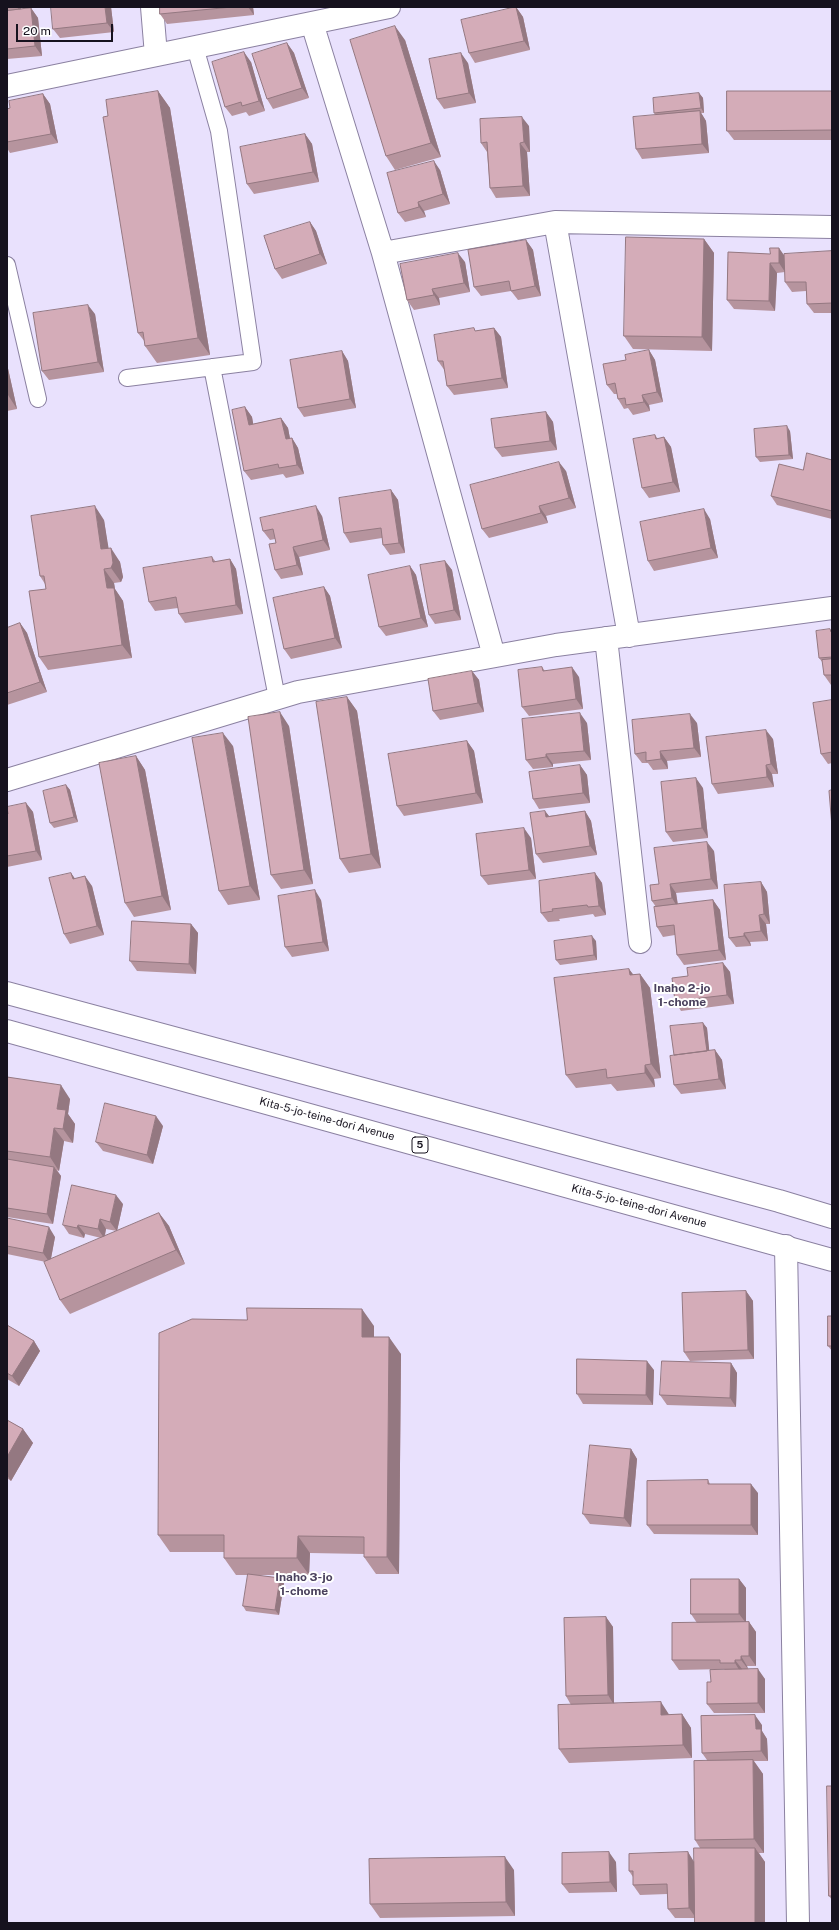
<!DOCTYPE html>
<html>
<head>
<meta charset="utf-8">
<style>
	body { margin:0 }
	#map { position:relative; width:839px; height:1930px; overflow:hidden; background:#e9e1fd; font-family:"Public Sans",sans-serif }
	canvas { display:block }
	.frame { position:absolute; inset:0; border:8px solid #16121e; pointer-events:none }
	.scale { position:absolute; left:16px; top:24px; width:97px; height:18px; box-sizing:border-box; border:2px solid #16121e; border-top:0; padding-left:5px; font-size:12px; line-height:14px; white-space:nowrap; color:#16121e; -webkit-text-stroke:3px #fff; paint-order:stroke }
</style>
</head>
<body>
<div id="map">
<canvas width="839" height="1930"></canvas>
<div class="frame"></div>
<div class="scale">20 m</div>
</div>
<script>
const context = document.querySelector('canvas').getContext('2d');
context.lineJoin = 'round';
function strokePath(path, color, width, dash) {
  context.strokeStyle = color;
  context.lineWidth = width;
  context.lineCap = dash ? 'butt' : 'round';
  context.setLineDash(dash || []);
  context.stroke(path);
}
function paint(path, color) {
  context.fillStyle = color;
  context.fill(path, 'evenodd');
}
function write(font, color, halo, rows, align = 'center') {
  context.font = font + ' "Public Sans",sans-serif';
  context.lineWidth = 4;
  context.setLineDash([]);
  context.textBaseline = 'middle';
  context.strokeStyle = halo;
  context.fillStyle = color;
  for (const [text, x, y, turn = 0] of rows) {
    context.save();
    context.translate(x, y);
    context.rotate((+turn || 0) * Math.PI / 180);
    context.textAlign = isNaN(turn) ? turn : align;
    if (halo) context.strokeText(text, 0, 0);
    context.fillText(text, 0, 0);
    context.restore();
  }
}
const lane = new Path2D(`
	M7 265 38 399
	M212 367 277 698
	M127 378 253 362 219 131 195 47`);
const street = new Path2D(`
	M152 7 156 55
	M312 23 383 253 494 656
	M7 86 389 7
	M555 222 629 636
	M383 253 555 222 832 227
	M606 638 640 942
	M7 780 298 692 556 645 832 608
	M786 1246 798 1923`);
const highway = new Path2D(`
	M7 993 779 1201 832 1217
	M7 1031 832 1260`);
strokePath(lane, '#8b81a1', 18);
strokePath(street, '#8b81a1', 24);
strokePath(highway, '#8b81a1', 24);
strokePath(lane, '#fff', 16);
strokePath(street, '#fff', 22);
strokePath(highway, '#fff', 22);
paint(new Path2D(`
	M7 7H21V9L31 8 38 18 42 56 7 59Z
	M111 7 114 32 60 38 53 29Z
	M160 7H253L254 15 167 24 160 14Z
	M516 7 523 17 530 50 475 63 469 53Z
	M405 40 441 157 395 170 386 156Z
	M287 43 294 53 309 98 273 109 267 99Z
	M251 62 265 111 249 116 246 112 232 116 225 107Z
	M468 63 476 103 444 109 437 99Z
	M158 91 170 108 210 355 157 363 145 346V342L138 333 108 116Z
	M832 91V140H734L727 131Z
	M699 93 703 98 704 113H701L706 121 709 153 642 159 636 149 656 115 654 113Z
	M43 94 50 104 58 143 10 153 7 148V109L10 108Z
	M529 126 530 152H527L530 196 496 198 490 188 487 152 481 143Z
	M305 134 312 144 319 182 254 194 247 184Z
	M440 170 450 204 424 211 426 217 405 222 398 213Z
	M310 222 316 231 327 264 282 279 275 269Z
	M704 239 714 253 712 351 633 349 624 336Z
	M526 240 533 250 541 296 518 300 511 291 481 296 474 287Z
	M832 251V313H814L807 304 806 291 792 292 785 282V272L777 273 775 311 734 309 727 300 728 252 784 255Z
	M465 262 470 292 439 298 440 305 414 310 407 300Z
	M95 314 104 372 49 380 42 371Z
	M494 328 501 337 508 388 454 395 447 386 445 371 438 361 476 331Z
	M649 350 655 360 663 402 649 405 650 411 633 415 628 408 624 409 618 399 617 394H614L607 385 626 360Z
	M342 351 348 361 356 408 304 417 298 408Z
	M7 364 17 409 7 411Z
	M245 407 252 417 253 424 281 418 288 428 290 439 292 438 298 448 304 474 286 478 283 474 251 480 244 471Z
	M546 412 553 422 557 450 502 457 495 448Z
	M790 431 793 459 760 462 756 457Z
	M655 435 658 439 664 437 671 447 680 492 649 498 642 488Z
	M832 460V519L777 505 771 496 803 470Z
	M566 471 576 508 546 516 548 523 489 538 482 529Z
	M391 490 398 500 405 553 390 555 383 545 382 538 350 543 344 533Z
	M322 516 330 550 299 557 303 575 281 579 275 570 276 543 275 539 270 540 263 531Z
	M710 519 718 558 654 571 648 561Z
	M104 520 108 548 120 562 123 577 121 582 114 583 115 589 123 601 132 658 48 670 39 657 46 589 45 584 40 576Z
	M212 557 216 562 230 559 236 569 243 614 185 623 179 614 178 608 155 611 149 602Z
	M445 561 452 570 461 620 435 624 429 615Z
	M410 566 416 575 428 627 386 636 379 627Z
	M324 587 330 596 342 648 291 659 284 649Z
	M20 623 27 633 47 692 7 705V628Z
	M830 629 832 632V685H831L824 675 823 663 819 658Z
	M542 667 545 671 579 677 583 709 529 716 522 707Z
	M472 671 479 680 484 712 440 720 433 711Z
	M347 697 357 711 381 868 349 873 340 859Z
	M832 700V763L828 764 821 754Z
	M587 723 591 760 553 764V767L533 769 526 760Z
	M697 723 701 757 667 761 668 769 653 770 648 763H642L635 754Z
	M289 726 313 884 281 889 271 875Z
	M773 739 778 774H772L774 787 718 794 712 784Z
	M467 741 474 751 483 803 404 816 397 806Z
	M233 746 260 900 228 905 219 891Z
	M136 756 145 770 171 910 134 917 125 903Z
	M580 765 587 775 590 803 539 809 533 799Z
	M66 785 70 790 78 822 54 828 50 823Z
	M703 788 708 838 673 842 666 832Z
	M26 803 33 812 42 860 7 867V814Z
	M545 811 549 816 585 811 591 821 597 855 543 863 536 854Z
	M531 838 536 879 488 885 481 876Z
	M714 851 718 889 676 893 678 904 713 900 720 910 726 960 684 965 677 955 675 935 663 937 657 927 656 907 652 901 659 884Z
	M71 873 75 879 92 886 104 935 70 944 64 934Z
	M595 873 602 883 606 915 595 917 593 914 559 919 560 921 548 922 541 913Z
	M761 882 767 892 770 924H766L768 941 750 942 751 946 736 947 729 938Z
	M321 900 329 951 292 957 285 947Z
	M191 924 198 933 196 974 137 971 130 961Z
	M596 941 597 960 560 965 556 960Z
	M723 963 730 972 734 1004 681 1011 675 1001 688 976Z
	M629 969 633 975 640 974 650 988 661 1078 654 1079 655 1087 617 1091 611 1084 576 1088 566 1075Z
	M703 1023 707 1028 709 1051 715 1050 722 1060 726 1089 681 1094 674 1085V1055Z
	M7 1077 70 1099 68 1114 75 1124 73 1143 64 1141 59 1171 57 1170 61 1176 53 1224 7 1217Z
	M163 1126 153 1164 103 1151 96 1142Z
	M123 1204 117 1231 159 1213 169 1226 185 1264 70 1314 60 1300 46 1262 7 1254V1218L55 1237 51 1259 101 1238 85 1234 84 1238 69 1234 63 1225ZM106 1229 117 1231 105 1236Z
	M746 1291 753 1301 754 1359 690 1361 684 1352Z
	M832 1316V1351L828 1346Z
	M7 1325 34 1341 40 1351 19 1386 7 1379Z
	M374 1326V1337L401 1354 399 1574H376L364 1557V1554L310 1553 309 1575H255L280 1578 284 1583 279 1615 246 1611 243 1606 248 1575H236L224 1558V1552H170L158 1535Z
	M731 1363 737 1373 736 1407 667 1405 660 1395Z
	M654 1370 653 1405 583 1404 577 1394Z
	M7 1420 23 1429 33 1443 11 1481 7 1478Z
	M631 1449 637 1459 631 1527 590 1524 583 1514Z
	M708 1480 710 1484 758 1493V1535L654 1534 647 1525Z
	M739 1579 746 1588V1622H749L756 1632V1666H747L748 1669 765 1679V1713H714L707 1704 711 1682 725 1669 679 1670 672 1660 697 1623 691 1614Z
	M606 1617 613 1627 614 1703 670 1715 682 1714 691 1728 692 1758 569 1763 559 1749 571 1705 566 1696Z
	M762 1725V1731L767 1739 768 1761H754L763 1774 764 1853H759L765 1862 695 1918H675L668 1909 667 1894 640 1895 633 1885V1877L629 1871 688 1852 694 1862 700 1848 695 1840 707 1760 702 1753Z
	M832 1786V1900L829 1896Z
	M616 1862 617 1892 569 1893 562 1884Z
	M514 1870 515 1916 380 1918 370 1904Z`), '#b6949e');
paint(new Path2D(`
	M17 7H21V13Z
	M105 7H111L114 32 107 23Z
	M248 7H253L254 15Z
	M516 7 523 17 530 50 524 41Z
	M31 8 38 18 42 56 35 46Z
	M395 26 405 40 441 157 431 143Z
	M287 43 294 53 309 98 302 88Z
	M244 52 251 62 265 111 259 101Z
	M461 53 468 63 476 103 469 93Z
	M158 91 170 108 210 355 198 338Z
	M699 93 703 98 704 113 701 108Z
	M43 94 50 104 58 143 51 134Z
	M700 111 706 121 709 153 702 144Z
	M522 117 529 126 530 152 524 142Z
	M305 134 312 144 319 182 313 172Z
	M520 143 527 152 530 196 523 186Z
	M434 161 440 170 450 204 443 194Z
	M418 202 424 211 426 217 419 207Z
	M310 222 316 231 327 264 320 254Z
	M704 239 714 253 712 351 702 337Z
	M526 240 533 250 541 296 535 286Z
	M779 248 786 258 785 272 779 263Z
	M458 253 465 262 470 292 464 283Z
	M770 263 777 273 775 311 769 301Z
	M432 289 439 298 440 305 434 295Z
	M88 305 95 314 104 372 98 362Z
	M494 328 501 337 508 388 502 378Z
	M649 350 655 360 663 402 657 392Z
	M342 351 348 361 356 408 350 399Z
	M7 364 17 409 8 395 7 391Z
	M642 395 649 405 650 411 644 402Z
	M245 407 252 417 255 434 249 425Z
	M546 412 553 422 557 450 550 441Z
	M281 418 288 428 292 449 286 439Z
	M787 426 790 431 793 459 789 455Z
	M664 437 671 447 680 492 673 482Z
	M292 438 298 448 304 474 297 465Z
	M559 462 566 471 576 508 569 498Z
	M391 490 398 500 405 553 399 543Z
	M95 506 104 520 111 563 101 549Z
	M316 506 322 516 330 550 323 540Z
	M539 506 546 516 548 523 541 513Z
	M704 509 710 519 718 558 711 548Z
	M293 547 299 557 303 575 297 565Z
	M111 548 120 562 123 577 121 582 111 568Z
	M230 559 236 569 243 614 236 605Z
	M445 561 452 570 461 620 454 610Z
	M410 566 416 575 428 627 421 618Z
	M104 569 114 583 115 589 123 601 132 658 122 645 107 588Z
	M324 587 330 596 342 648 335 638Z
	M20 623 27 633 47 692 40 682Z
	M572 667 579 677 583 709 576 699Z
	M472 671 479 680 484 712 478 703Z
	M347 697 357 711 381 868 371 854Z
	M280 712 289 726 313 884 304 870Z
	M580 713 587 723 591 760 584 751Z
	M690 714 697 723 701 757 694 748Z
	M766 730 773 739 778 774 771 764Z
	M223 733 233 746 260 900 250 886Z
	M467 741 474 751 483 803 476 793Z
	M660 751 667 761 668 769 661 759Z
	M546 754 553 764V767L546 757Z
	M136 756 145 770 171 910 162 896Z
	M580 765 587 775 590 803 583 793Z
	M766 765 772 774 774 787 767 777Z
	M696 778 703 788 708 838 702 828Z
	M66 785 70 790 78 822 74 817Z
	M26 803 33 812 42 860 36 851Z
	M545 811 552 820 546 817Z
	M585 811 591 821 597 855 590 846Z
	M524 828 531 838 536 879 529 870Z
	M707 842 714 851 718 889 711 879Z
	M71 873 78 883 73 879Z
	M595 873 602 883 606 915 599 906Z
	M85 876 92 886 104 935 97 926Z
	M761 882 767 892 770 924 764 914Z
	M670 884 676 893 678 908 672 898Z
	M315 890 321 900 329 951 323 942Z
	M713 900 720 910 726 960 719 950Z
	M759 915 766 924 768 941 761 931Z
	M191 924 198 933 196 974 189 964Z
	M744 933 750 942 751 946 744 936Z
	M592 936 596 941 597 960 594 955Z
	M723 963 730 972 734 1004 727 995Z
	M629 969 639 982 630 975Z
	M640 974 650 988 661 1078 651 1064Z
	M703 1023 707 1028 710 1058 707 1053Z
	M715 1050 722 1060 726 1089 719 1079Z
	M645 1065 654 1079 655 1087 645 1073Z
	M61 1085 70 1099 68 1114 75 1124 73 1143 63 1129 57 1109Z
	M156 1116 163 1126 153 1164 147 1155Z
	M54 1128 64 1141 59 1171 50 1157Z
	M54 1167 61 1176 53 1224 47 1214Z
	M116 1195 123 1204 117 1231 110 1222Z
	M159 1213 169 1226 185 1264 176 1250Z
	M100 1219 106 1229 104 1238 98 1229Z
	M78 1225 85 1234 84 1238 77 1228Z
	M49 1227 55 1237 50 1263 43 1253Z
	M746 1291 753 1301 754 1359 748 1350Z
	M362 1309 374 1326V1354L362 1337Z
	M389 1337 401 1354 399 1574 387 1557Z
	M34 1341 40 1351 19 1386 12 1376Z
	M647 1361 654 1370 653 1405 646 1395Z
	M731 1363 737 1373 736 1407 730 1398Z
	M23 1429 33 1443 11 1481 7 1475V1457Z
	M631 1449 637 1459 631 1527 624 1518Z
	M751 1484 758 1493V1535L751 1525Z
	M298 1536 310 1553 309 1575 297 1558Z
	M280 1578 284 1583 279 1615 275 1610Z
	M739 1579 746 1588V1623L739 1614Z
	M606 1617 613 1627 614 1705 608 1695Z
	M749 1622 756 1632V1666L749 1656Z
	M741 1656 747 1666 748 1669 741 1660Z
	M735 1660 742 1669 741 1673 735 1663Z
	M758 1669 765 1679V1713L758 1703Z
	M661 1702 670 1716 661 1715Z
	M682 1714 691 1728 692 1758 683 1745Z
	M755 1715 762 1725V1731L767 1739 768 1761 761 1751 756 1729Z
	M753 1760 763 1774 764 1853 754 1839Z
	M755 1848 765 1862V1923H755Z
	M609 1852 616 1862 617 1892 610 1882Z
	M688 1852 694 1862 696 1918 689 1908Z
	M505 1857 514 1870 515 1916 506 1902Z`), '#947881');
const building = new Path2D(`
	M51 7H105L107 23 53 29Z
	M160 7H232L160 14Z
	M516 7 524 41 469 53 461 20Z
	M31 8 35 46 7 49V11Z
	M395 26 431 143 386 156 350 40Z
	M287 43 302 88 267 99 252 54Z
	M244 52 259 101 242 106 241 102 225 107 212 62Z
	M461 53 469 93 437 99 429 59Z
	M158 91 198 338 145 346 143 332 138 333 103 117 108 116 106 100Z
	M727 91H832V130L727 131Z
	M699 93 701 108 654 113 653 98Z
	M43 94 51 134 7 142V109L10 108 9 101Z
	M700 111 702 144 636 149 633 117Z
	M522 117 524 142 520 143 523 186 490 188 487 142 481 143 480 119Z
	M305 134 313 172 247 184 240 147Z
	M434 161 443 194 418 202 419 207 398 213 387 173Z
	M310 222 320 254 275 269 264 236Z
	M626 237 704 239 702 337 624 336Z
	M526 240 535 286 511 291 509 281 474 287 468 250Z
	M770 248H779V263H770L769 301 727 300 728 252 770 254Z
	M832 251V303L807 304 806 282H785L784 254Z
	M458 253 464 283 432 289 434 295 407 300 400 264Z
	M88 305 98 362 42 371 33 313Z
	M474 328 475 331 494 328 502 378 447 386 443 361H438L434 335Z
	M649 350 657 392 642 395 644 402 626 405 625 398 618 399 615 383 607 385 603 364 626 360 625 355Z
	M342 351 350 399 298 408 290 360Z
	M245 407 249 425 281 418 286 439 292 438 297 465 279 468 278 464 244 471 232 410Z
	M546 412 550 441 495 448 491 419Z
	M787 426 789 455 756 457 754 429Z
	M655 435 656 439 664 437 673 482 642 488 633 439Z
	M807 453 832 460V511L771 496 779 464 803 470Z
	M559 462 569 498 539 506 541 513 482 529 470 485Z
	M391 490 399 543 383 545 381 528 344 533 339 498Z
	M95 506 101 549 111 548 113 563 111 568 104 569 107 588H114L122 645 39 657 29 591 46 589 44 576H40L31 516Z
	M316 506 323 540 293 547 297 565 275 570 269 544 276 543 273 529 263 531 260 518Z
	M704 509 711 548 648 561 640 522Z
	M212 557 213 562 230 559 236 605 179 614 176 597 149 602 143 568Z
	M445 561 454 610 429 615 420 565Z
	M410 566 421 618 379 627 368 575Z
	M324 587 335 638 284 649 273 598Z
	M20 623 40 682 7 693V628Z
	M830 629 831 632H832V657L819 658 816 631Z
	M832 659V675H824L822 660Z
	M542 667 543 671 572 667 576 699 522 707 518 670Z
	M472 671 478 703 433 711 428 679Z
	M347 697 371 854 340 859 316 702Z
	M832 700V752L821 754 813 703Z
	M280 712 304 870 271 875 248 717Z
	M580 713 584 751 546 754V757L526 760 522 719Z
	M690 714 694 748 660 751 661 759 646 761V752L635 754 632 720Z
	M766 730 771 764 766 765 767 777 712 784 706 737Z
	M223 733 250 886 219 891 192 738Z
	M467 741 476 793 397 806 388 754Z
	M136 756 162 896 125 903 99 763Z
	M580 765 583 793 533 799 529 772Z
	M696 778 702 828 666 832 661 782Z
	M66 785 74 817 50 823 43 791Z
	M832 790V827L829 791Z
	M26 803 36 851 7 856V814H8L7 807Z
	M545 811 546 817 585 811 590 846 536 854 530 813Z
	M524 828 529 870 481 876 476 834Z
	M707 842 711 879 670 884 672 898 652 901 650 885 659 884 654 848Z
	M71 873 73 879 85 876 97 926 64 934 49 878Z
	M595 873 599 906 588 907 587 905 552 909 553 911 541 913 539 881Z
	M761 882 764 914 759 915 761 931 744 933V936L729 938 724 885Z
	M315 890 323 942 285 947 278 896Z
	M713 900 719 950 677 955 674 925 657 927 654 907Z
	M132 921 191 924 189 964 130 961Z
	M592 936 594 955 556 960 554 941Z
	M723 963 727 995 675 1001 672 978 688 976 687 968Z
	M629 969 630 975 640 974 651 1064 645 1065V1073L607 1078 606 1069 566 1075 554 978Z
	M703 1023 707 1051 674 1055 670 1026Z
	M715 1050 719 1079 674 1085 670 1056Z
	M7 1077 61 1085 57 1109 66 1110 63 1129 54 1128 50 1157 7 1151Z
	M105 1103 156 1116 147 1155 96 1142Z
	M7 1159 54 1167 47 1214 7 1208Z
	M72 1185 116 1195 110 1222 100 1219 98 1229 78 1225 77 1228 63 1225Z
	M159 1213 176 1250 60 1300 44 1262Z
	M7 1218 49 1227 43 1253 7 1246Z
	M746 1291 748 1350 684 1352 682 1293Z
	M247 1308 362 1309V1337H389L387 1557H364V1537L298 1536 297 1558H224V1535H158L159 1333 192 1319 247 1320Z
	M828 1316H832V1346H828Z
	M7 1325 34 1341 12 1376 7 1373Z
	M577 1359 647 1361 646 1395 577 1394Z
	M662 1361 731 1363 730 1398 660 1395Z
	M7 1420 23 1429 7 1457Z
	M590 1445 631 1449 624 1518 583 1514Z
	M708 1480V1484H751V1525H647V1481Z
	M248 1574 280 1578 275 1610 243 1606Z
	M691 1579H739V1614H691Z
	M606 1617 608 1695 566 1696 564 1618Z
	M749 1622V1656H741V1660H735V1663H720V1660H672V1623Z
	M758 1669V1703L707 1704V1682H711L710 1670Z
	M661 1702V1715L682 1714 683 1745 559 1749 558 1705Z
	M755 1715 756 1729H761V1751L702 1753 701 1716Z
	M753 1760 754 1839 695 1840 694 1761Z
	M827 1786H832V1896H829Z
	M694 1848H755V1923H695Z
	M609 1852 610 1882 562 1884V1853Z
	M688 1852 689 1908 668 1909 667 1884 633 1885V1871H629V1854Z
	M505 1857 506 1902 370 1904 369 1859Z`);
paint(building, '#d4acb8');
strokePath(building, '#947881', 1);
for (const [x, y, w] of [
	[420,1145,16]
]) {
  const box = new Path2D();
  box.roundRect(x - w / 2, y - 8, w, 16, 3);
  context.fillStyle = '#fff';
  context.fill(box);
  strokePath(box, '#16121e', 1);
}
write('bold 10px', '#16121e', null, [
	["5",420,1145]
]);
write('11px', '#16121e', '#fff', [
	["Kita-5-jo-teine-dori Avenue",327,1119,15],
	["Kita-5-jo-teine-dori Avenue",639,1206,15]
]);
write('bold 12px', '#4a415d', '#fff', [
	["Inaho 2-jo",682,988],
	["1-chome",682,1002],
	["Inaho 3-jo",304,1577],
	["1-chome",304,1591]
]);
</script>
</body>
</html>
